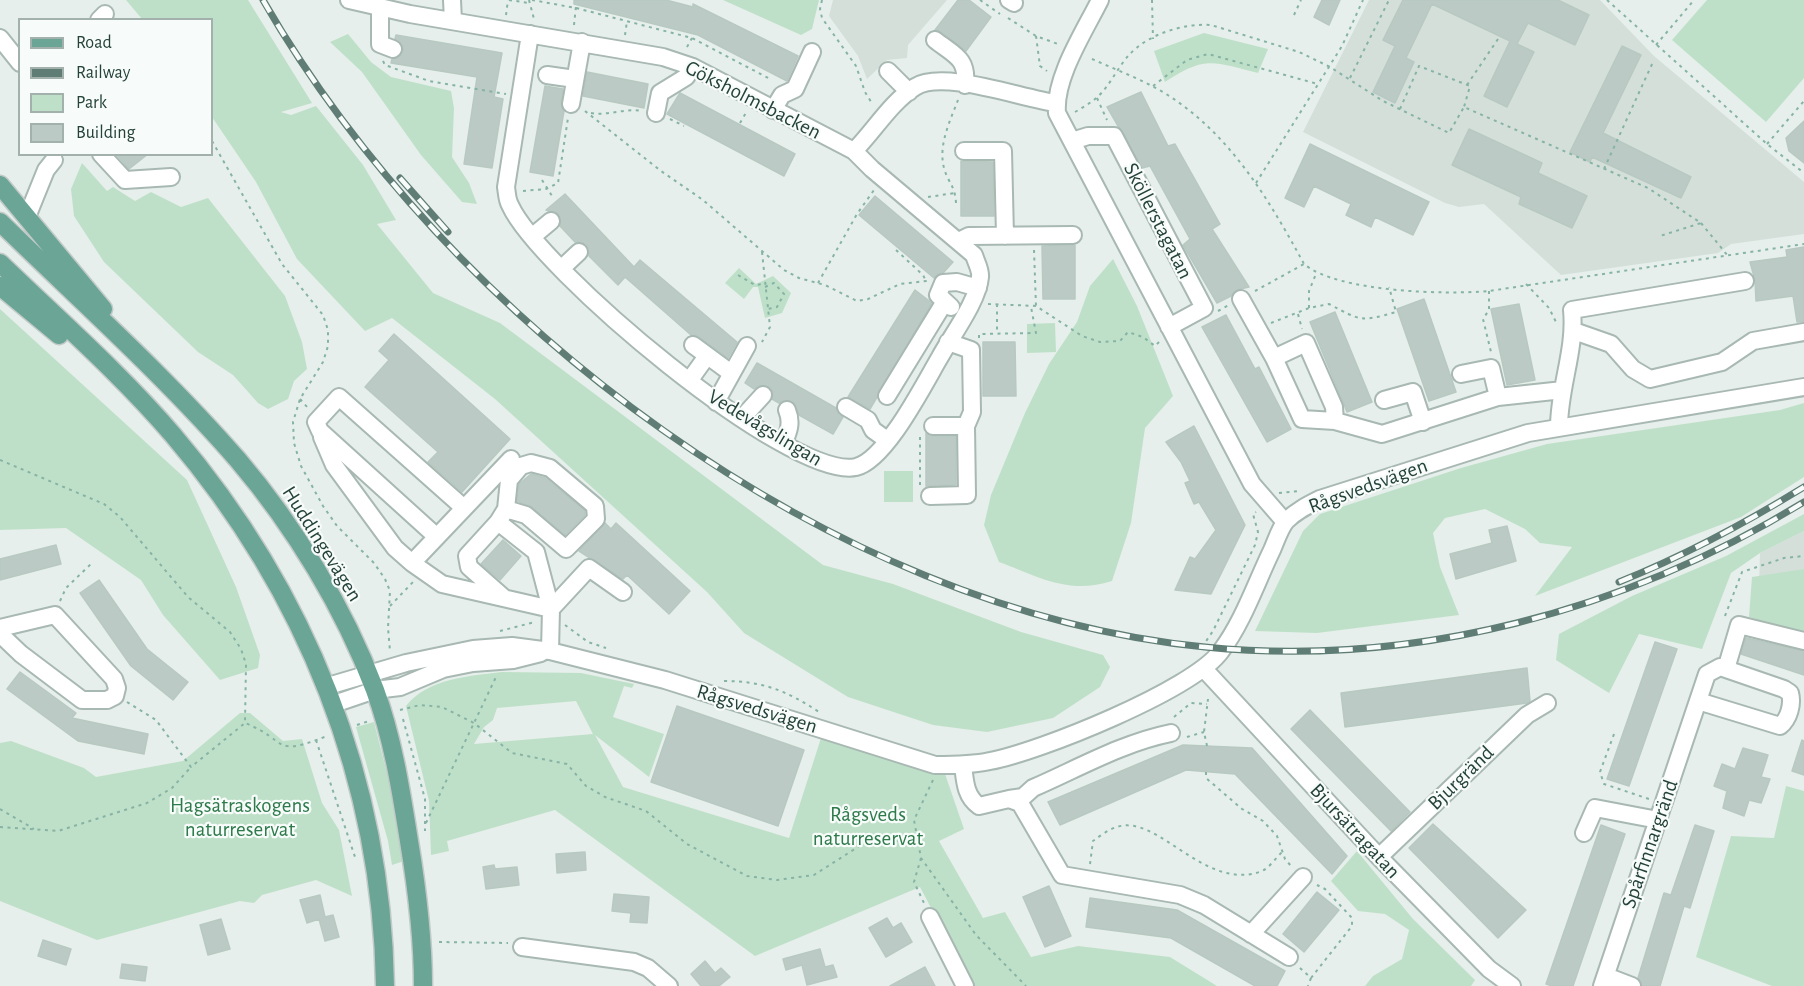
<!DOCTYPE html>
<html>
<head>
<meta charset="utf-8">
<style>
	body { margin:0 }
	#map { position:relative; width:1804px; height:986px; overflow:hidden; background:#e6efeb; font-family:"Alegreya Sans",sans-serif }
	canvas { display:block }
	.legend { position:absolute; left:18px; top:18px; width:195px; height:138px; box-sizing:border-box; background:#f7fbf9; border:2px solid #a3b1ad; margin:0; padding:8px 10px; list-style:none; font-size:18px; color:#24423a }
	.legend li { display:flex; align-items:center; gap:12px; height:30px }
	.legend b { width:30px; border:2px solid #a3b1ad }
</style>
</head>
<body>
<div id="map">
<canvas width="1804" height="986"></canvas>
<ul class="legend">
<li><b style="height:8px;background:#6aa596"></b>Road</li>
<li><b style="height:8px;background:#5f7d75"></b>Railway</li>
<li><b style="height:16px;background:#bfe0c8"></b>Park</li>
<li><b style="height:16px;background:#bbcac4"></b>Building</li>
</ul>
</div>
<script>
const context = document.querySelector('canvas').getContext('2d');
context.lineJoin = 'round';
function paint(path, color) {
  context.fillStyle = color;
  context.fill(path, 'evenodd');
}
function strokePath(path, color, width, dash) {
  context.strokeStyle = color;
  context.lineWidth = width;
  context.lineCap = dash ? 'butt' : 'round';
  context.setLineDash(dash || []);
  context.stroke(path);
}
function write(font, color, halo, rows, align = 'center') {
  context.font = font + ' "Alegreya Sans",sans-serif';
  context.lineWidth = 4.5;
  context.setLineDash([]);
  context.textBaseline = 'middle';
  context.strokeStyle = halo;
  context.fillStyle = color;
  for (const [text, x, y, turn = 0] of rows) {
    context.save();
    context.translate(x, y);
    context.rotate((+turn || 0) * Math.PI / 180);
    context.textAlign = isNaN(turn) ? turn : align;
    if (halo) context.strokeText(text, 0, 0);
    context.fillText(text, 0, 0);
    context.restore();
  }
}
paint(new Path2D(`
	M833 0H947L908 45 907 58 887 60 867 79 858 56 829 16Z
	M1369 0H1600L1654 56 1804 182V234L1731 244 1718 253 1561 275 1484 204 1459 207 1445 203 1303 132Z
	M1804 531V609L1759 588 1760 553Z`), '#d4dfda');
paint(new Path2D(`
	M126 0H248L312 103 281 112 291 115 316 106 363 165 396 220 377 224 433 293 500 323 823 565 893 584 1021 632 1103 655 1110 667 1100 687 1053 718 987 732 933 725 848 697 744 633 707 592 495 399 392 318 365 331 297 259 256 182 212 117V20L142 19Z
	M723 0H819L812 29 801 35Z
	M1707 0H1804V78L1766 122 1672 40Z
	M1204 33 1268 49 1258 73C1213 62 1206 55 1165 82L1154 51Z
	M348 34 371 62 391 77 451 91 454 108 452 157 469 183 477 204 462 202 421 155 362 72 330 42Z
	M82 163 107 191 113 187 135 201 151 192 181 207 208 198 285 296 302 342 307 369 294 381 288 399 268 409 258 403 233 375 198 352 104 262 74 216 71 189Z
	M1113 259 1137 306 1173 396 1145 428 1131 523 1112 581C1069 595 1039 577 999 562L984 525 991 495 1025 413 1049 364 1077 322 1090 286Z
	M739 268 756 284 773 276 791 293 782 313 765 318 758 287H753L744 299 725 283Z
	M0 309 187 480 236 587 260 655 258 668 220 680 163 615 141 580 66 528 0 530Z
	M1055 323 1056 352 1027 353V324Z
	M1804 403V477L1741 517 1535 596 1572 547 1540 543 1525 529 1485 509 1445 518 1433 533 1440 567 1459 615 1317 633 1255 631 1303 531 1320 514 1461 468 1547 444 1780 410Z
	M884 471H913V502H884Z
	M1804 514V531L1760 553 1731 573 1702 649 1639 634 1609 693 1556 660 1559 634 1632 596 1726 556Z
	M1804 569V635L1749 617 1752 577Z
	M502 672 581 673 634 684 632 688 624 686 613 717 664 734 649 777 595 735 623 787 789 838 821 738 944 771 964 829 939 841 983 918 1005 912 1031 957 1078 946 1170 957 1217 986H972L920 887 755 956 555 810 447 841 449 851 431 855 429 801 406 706C428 678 470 676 502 672ZM576 701 593 734 474 744 484 727 493 720 497 708Z
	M240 713H250L283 741 302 739 322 803 339 830 352 896 316 880 262 895 254 903 240 901 97 940 0 901V743L11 741 84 768 96 777 183 761Z
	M374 722 391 789 404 861 392 865 388 841 356 727Z
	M1786 786 1804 791V986H1772L1696 957 1731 836 1774 838Z
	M1357 851 1413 919 1475 980 1471 986H1365L1373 976 1402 959 1409 930 1385 914 1358 911 1331 881Z`), '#bfe0c8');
const building = new Path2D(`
	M574 0H666L693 7V4L798 56 787 81 698 35 574 4Z
	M958 0H969L991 17 966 51 941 32 935 30Z
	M1322 0H1340L1329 25 1314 17Z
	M1403 0H1558L1589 15 1575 45 1528 23 1517 44 1534 52 1507 107 1484 96 1510 41 1432 4 1406 58 1414 62 1395 103 1373 92 1395 46 1383 40Z
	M396 35 502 53 494 97 503 99 492 168 464 164 477 77 391 63 392 59 399 57 403 52V47L395 39Z
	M1622 46 1641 55 1603 133 1691 177 1681 198 1592 157 1590 162 1570 152Z
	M587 72 648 84 644 108 583 96Z
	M545 86 563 89 561 103 564 111 553 176 530 172Z
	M1141 92 1168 146 1175 144 1220 224 1212 229 1249 287 1236 290 1231 296 1217 303 1183 245 1190 239 1150 166 1142 168 1107 107Z
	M680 93 795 154 784 176 667 114Z
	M1804 121V163L1789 151 1786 138Z
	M1469 129 1542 163 1538 173 1587 196 1572 228 1519 204 1521 197 1452 165Z
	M1310 144 1429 202 1413 235 1375 217 1371 227 1346 215 1351 204 1314 186 1304 207 1285 198Z
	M116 154H148L129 169Z
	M961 161 993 162 994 216H961Z
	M565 194 634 267 640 260 737 342 728 358 699 337 691 335 625 277 618 285 589 256 587 245 575 242 560 226 559 214 546 210Z
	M875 196 953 262 944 272 934 278 859 215Z
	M1075 245V299H1043L1042 246Z
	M1804 247V322H1797L1793 296 1756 301 1755 280 1750 262 1787 257 1786 250Z
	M915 290 932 303 870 409 848 397Z
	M1424 299 1456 392 1429 401 1397 309Z
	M1519 304 1535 380 1507 385 1491 309Z
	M1335 312 1372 402 1347 412 1310 322Z
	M1226 315 1255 369 1259 367 1291 429 1267 442 1202 327Z
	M394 334 510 439 462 492 428 462 438 452 365 387 389 360 379 351Z
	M983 342H1015L1016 396H983Z
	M757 363 836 408 843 417 833 434 799 415 793 402 784 400 779 403 772 399 773 392 770 387 760 385 754 389 745 383Z
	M1194 426 1245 525 1211 594 1175 590 1190 557 1195 559 1216 530 1199 502 1194 504 1185 483 1190 481 1181 462 1166 442Z
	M926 433 933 436H956V485L926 486Z
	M531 474 545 478 585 511V515L565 535 532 507 517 501 519 484Z
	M605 523 611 529 616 523 690 591 669 614 627 575 623 579 579 551Z
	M1507 526 1516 561 1456 579 1450 554 1492 543 1489 530Z
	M503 540 521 556 500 580 481 564Z
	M56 545 61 564 0 580V559Z
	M99 580 147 649 188 682 173 700 131 666 80 593Z
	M1746 638 1804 651V675L1741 654Z
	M1655 642 1677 649 1629 786 1607 779Z
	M1527 668 1530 701 1527 703 1345 727 1341 693Z
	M20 672 76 713 72 718 148 734 144 754 78 741 7 689Z
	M677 706 804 750 778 826 651 782Z
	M1310 710 1410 812 1391 831 1291 729Z
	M1802 740 1804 741V775L1792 771Z
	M1183 745 1252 748 1347 856 1332 874 1235 774 1186 770 1060 825 1048 802Z
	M1743 748 1768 755 1761 777 1770 779 1761 803 1749 800 1744 816 1723 808 1727 791 1714 786 1722 764 1735 769Z
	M1433 824 1526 910 1498 938 1409 848Z
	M1601 825 1625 834 1573 986H1552L1546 984Z
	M1695 825 1714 831 1690 908 1684 906 1660 986H1642L1638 978 1664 893 1671 895Z
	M585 852 586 870 557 873 556 854Z
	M494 865 495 869 517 867 519 885 486 889 483 867Z
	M1049 886 1071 936 1045 947 1023 897Z
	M1317 892 1339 910 1304 952 1283 934Z
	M614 894 649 897 647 923 630 922 631 913 612 911Z
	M320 895 325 917 333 915 339 937 325 941 319 919 307 923 300 900Z
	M1090 898 1177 910 1285 971 1277 986H1255L1171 938 1086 927Z
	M887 918 893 928 901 923 912 942 886 957 869 928Z
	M221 919 230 949 208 955 200 925Z
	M43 940 71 949 66 965 38 956Z
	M820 949 825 967 833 965 837 977 807 985 802 965 786 970 783 959Z
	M705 961 715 973 721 968 730 977 719 986H701L691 974Z
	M122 964 147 967 145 981 120 978Z
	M925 967 935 986H890Z`);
paint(building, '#bbcac4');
strokePath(building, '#b8c9c2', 1.5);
const minor = new Path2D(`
	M349 0 410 14 663 57 693 67 854 151C874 131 891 102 915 87 943 69 1023 99 1056 103
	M452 0 453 21
	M1009 0 1014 3
	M1100 0C1084 32 1054 78 1057 113L1252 484 1285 522
	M380 9V44L393 49
	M99 20 105 14
	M530 34 506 187C507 193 507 200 510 205 538 268 789 481 856 467 886 460 924 384 940 357 952 335 978 301 980 277 981 270 976 262 974 255L872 169 854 151
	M0 38 20 63
	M935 40C954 55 968 58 965 85
	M888 71 909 92
	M547 75 575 79
	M571 104 582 42
	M773 110 782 95 795 89 812 52
	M656 113 660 93 686 77 693 67
	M1072 141 1088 136H1114L1204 308 1169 327
	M964 151H1003L1005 236
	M101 154 125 180 171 177
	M27 217 46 170 54 160
	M533 236 551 221
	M959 241 969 236 1073 235
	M562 268 579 252
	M1241 299 1274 358
	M951 307 938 295 943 283 957 282 978 288
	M1574 331 1611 344 1633 369 1650 379 1722 362 1753 341 1804 332
	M693 345 731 373
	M1461 374 1491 368 1498 397
	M689 381 707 356
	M887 396 944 303
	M1384 400 1413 392 1423 422
	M716 402 747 346
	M846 407 868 420 873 430 887 440
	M742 418 763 395
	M1335 421 1302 419 1274 358 1306 343 1334 407 1335 421 1382 434 1498 397 1563 390
	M933 426H966
	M1559 427C1559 387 1576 350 1572 310L1745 281
	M322 437 334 465 395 548 412 563 442 584 551 609
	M784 442C789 431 792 422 787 410
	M930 496 967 495 966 426 972 412 971 350 948 342
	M498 522 506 509 526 515 566 549 596 519 595 506 550 468 531 463 521 466 509 480 506 509
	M437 537 320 431 316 422 339 397 464 508
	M412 563 511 459
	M503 597 469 567 467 556 498 522 536 552 551 609 550 651
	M551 609 589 568 623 592
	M0 628 55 615 114 679 117 688 115 696 107 700H82L21 654 0 634
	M1204 669 1379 857 1489 969 1512 986
	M1726 669 1739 625 1804 641
	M328 686 406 663 473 649 512 646 550 651 665 680 935 765C954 765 972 765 990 761 1039 752 1193 690 1221 651 1243 622 1256 583 1272 550 1276 541 1280 528 1286 521 1296 511 1308 505 1320 499L1528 433 1804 387
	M334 704 375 690 400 687 443 669 473 663 513 660 541 653
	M963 765C965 781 965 796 979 806L1009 799 1020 803 1062 875 1180 895 1204 905 1289 957
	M1009 799 1023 797 1033 788C1079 768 1122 743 1171 733
	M1584 833 1595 808 1658 820
	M1379 857 1527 715 1547 703
	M930 917 965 986
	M1251 934 1303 877
	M522 947 634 962 648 968 669 986
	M1606 976 1632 986
	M1602 986 1707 674 1720 667 1784 689 1790 693C1793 704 1789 719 1780 726L1698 701`);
const major = new Path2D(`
	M0 185 103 309
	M0 222C80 300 165 376 238 460 295 527 344 608 375 690 393 739 401 791 409 841 417 889 423 937 423 986
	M0 263C58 319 121 374 173 435 306 591 382 780 385 986
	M0 286 59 335`);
strokePath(minor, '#a8b8b2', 20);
strokePath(major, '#c2cac8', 21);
strokePath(new Path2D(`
	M509 0 529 3
	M529 0 534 19
	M532 0 576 8 692 38 772 80
	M822 0 820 9 822 18 856 66 865 92 873 105
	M980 0 1000 14
	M1152 0 1153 39
	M1607 0 1767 144 1804 173
	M506 15 508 0
	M1294 15 1301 0
	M1008 18 1036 36 1058 44
	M574 25 576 6
	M625 35 627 21
	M1036 36 1040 66 1047 71
	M1656 45 1694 0
	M687 47 692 38
	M1092 59C1121 72 1152 83 1178 102 1235 142 1272 205 1304 264 1337 292 1445 295 1489 291L1804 244
	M383 61 385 65 429 81 506 94
	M1350 78 1389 0
	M1467 85 1498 39
	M1153 86 1187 60 1208 54 1318 84
	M1097 98 1107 120
	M1400 109 1419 66 1470 86 1464 107
	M585 111 661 171 703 200 784 270 799 278 825 285 857 301 868 299 900 284 927 281
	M1075 112C1082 108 1089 104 1095 99 1109 88 1117 68 1129 55 1148 34 1184 23 1211 25L1299 52 1330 67 1383 101 1449 133 1464 107 1648 188 1701 223 1660 236
	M591 113C608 116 624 108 642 111
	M670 119 684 126
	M740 123 747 111
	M212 141 282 264 323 315 328 330V346L323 362 300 399 293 422 294 443 301 466 323 506 337 526 374 563 385 579 390 591 388 628 390 651
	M1767 144 1804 101
	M1604 169 1653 62
	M542 180 554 199
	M1256 183 1342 46 1363 0
	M523 191 546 189 558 183 568 118
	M928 197 955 193
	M956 203C955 185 948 183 944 168 938 145 950 121 958 100
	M1701 223 1728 256
	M896 250 923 275 926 281
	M1034 250 1036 306
	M762 252 770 327 762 342
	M738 275 755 285 764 284
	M818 283 857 214 874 190
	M1526 284 1549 308 1557 324
	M765 287 774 283 784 294 777 307 768 309
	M1255 291 1304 264
	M1489 291V310L1483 319 1491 352
	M988 304 1036 306 1082 336 1100 342 1120 341 1128 332 1143 337 1155 346 1160 341
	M997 304V333
	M1309 308V291L1316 274
	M1218 311 1229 305
	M1298 314 1302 329
	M1271 323 1309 308 1329 304C1361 321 1361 322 1396 312L1389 287
	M979 338V334L1036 333 1031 307
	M300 399 308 408
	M0 460 104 504 120 517 188 597 230 632 241 649 246 664 245 723C290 741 271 758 327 736
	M920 485V436
	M1279 493 1299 491
	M60 601 66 588 93 562
	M390 606 413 582
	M1725 616 1742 572 1784 558 1804 556
	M565 625 588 642 606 648
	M500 631 535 622
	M1202 647 1213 631 1255 545 1258 532 1253 514 1256 512
	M724 681C763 681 787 691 819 712
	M127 702 156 720 191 767 245 723
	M400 710 420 705 442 707 474 723 512 753 567 764 586 786 605 797 646 811 687 844 747 876 777 880 814 875 861 845 917 839
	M1174 717 1191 703 1207 704
	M403 719 425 799V831
	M357 725 369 721
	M1614 734 1600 772 1604 784 1649 799
	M1187 737 1204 732
	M316 740 355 857
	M1207 746 1204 732 1208 699
	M1206 772V778L1242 809 1263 821 1277 836 1285 859 1291 866
	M933 780 914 820 921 858 976 935 1026 986
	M0 809 34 829
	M426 823 496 677
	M0 827 58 831 147 803 172 788 191 767
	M921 858 914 882 924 903
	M1090 864 1093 841C1100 836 1109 829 1117 827 1158 813 1205 893 1262 871 1269 868 1276 858 1282 852
	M439 942 508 943
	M1300 968 1311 978 1308 986
	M1311 978 1352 926V918L1325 889 1317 885`), '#86b3a5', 2, [3, 4.5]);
strokePath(minor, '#fff', 16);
strokePath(major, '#6aa596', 18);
const rail = new Path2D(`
	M263 0C447 320 831 611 1205 647 1413 668 1626 611 1804 502
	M400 178 448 232
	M1619 582C1684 556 1744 524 1804 487`);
strokePath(rail, '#5f7d75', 7);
strokePath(rail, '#f7fbf9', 4.5, [14]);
write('21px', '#24423a', '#f7fbf9', [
	["Göksholmsbacken",753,100,27],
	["Sköllerstagatan",1158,221,63],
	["Vedevågslingan",765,428,31],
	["Rågsvedsvägen",1368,486,-20],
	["Huddingevägen",322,544,58],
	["Rågsvedsvägen",757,709,17],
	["Bjurgränd",1461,778,-44],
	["Bjursätragatan",1355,831,47],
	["Spårfinnargränd",1650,844,-71]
]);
write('21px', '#2d7a4b', '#f7fbf9', [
	["Hagsätraskogens",240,806],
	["naturreservat",240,830],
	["Rågsveds",868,815],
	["naturreservat",868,839]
]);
</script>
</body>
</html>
